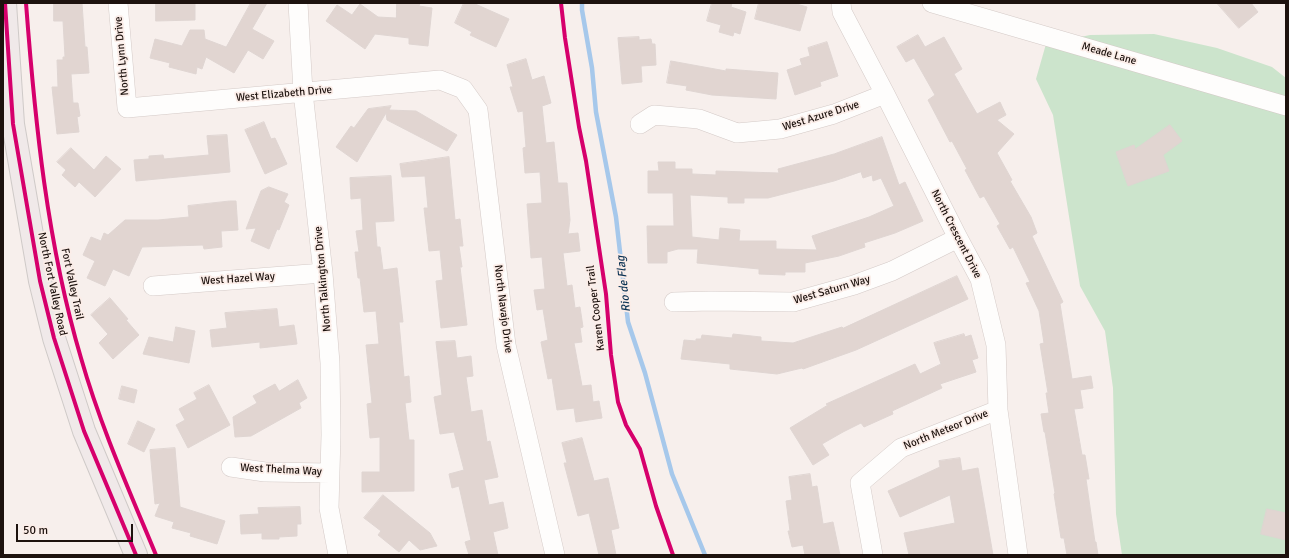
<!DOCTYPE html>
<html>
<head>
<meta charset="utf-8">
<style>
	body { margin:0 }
	#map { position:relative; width:1289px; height:558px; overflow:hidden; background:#f7efec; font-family:Signika,sans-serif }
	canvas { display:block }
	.frame { position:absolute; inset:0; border:4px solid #1d120e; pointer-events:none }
	.scale { position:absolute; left:16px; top:524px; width:117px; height:18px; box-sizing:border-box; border:2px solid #1d120e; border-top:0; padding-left:5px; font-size:12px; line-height:14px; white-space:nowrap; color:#1d120e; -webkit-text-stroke:3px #fbede8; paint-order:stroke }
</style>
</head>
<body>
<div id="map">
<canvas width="1289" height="558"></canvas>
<div class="frame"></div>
<div class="scale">50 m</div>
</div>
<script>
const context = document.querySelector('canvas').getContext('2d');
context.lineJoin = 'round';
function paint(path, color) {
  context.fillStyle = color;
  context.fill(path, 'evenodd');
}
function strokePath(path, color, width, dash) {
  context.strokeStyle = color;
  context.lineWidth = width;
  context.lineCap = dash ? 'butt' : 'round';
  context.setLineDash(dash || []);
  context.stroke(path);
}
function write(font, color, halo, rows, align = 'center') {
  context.font = font + ' Signika,sans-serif';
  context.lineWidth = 3.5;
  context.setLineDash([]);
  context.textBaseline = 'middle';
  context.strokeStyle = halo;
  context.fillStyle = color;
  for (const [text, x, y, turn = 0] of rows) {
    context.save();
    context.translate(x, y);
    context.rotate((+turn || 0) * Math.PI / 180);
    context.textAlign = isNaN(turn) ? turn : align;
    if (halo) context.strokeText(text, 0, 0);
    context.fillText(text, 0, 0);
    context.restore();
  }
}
paint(new Path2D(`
	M1154 34 1217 48 1272 67 1286 78V555H1122L1116 514 1113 388 1105 331 1080 286 1053 115 1036 79 1046 44 1090 35Z`), '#cce4cc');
strokePath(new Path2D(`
	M582 3V10L592 68 596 112 616 217 628 322 645 373 672 474 705 555`), '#a6c8eb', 4.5);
const building = new Path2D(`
	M54 3H82L85 47H87L89 73 71 74 73 103H78L80 116 77 117 79 132 57 134 52 87H58L57 60H63V57H65L63 21H54Z
	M156 3H195V20L156 21Z
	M251 3H267L252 29 274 41 263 59 248 50 234 73 206 57 202 69 197 67 196 74 169 67 170 63 150 58 155 39 182 46 190 30H204L205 39 226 47Z
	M397 3H420L419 6 432 8 428 46 409 44V38L375 34 365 49 326 21 337 5 352 15 360 4 378 17 396 18Z
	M464 3H473L509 19 496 47 470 35 472 32 455 23Z
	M712 3H732L731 7 746 12 740 34 734 32 733 36 719 32 721 25 707 21Z
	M759 3H793L807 7 800 31 755 19Z
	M1217 3H1251L1258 12 1239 28Z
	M918 35 925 47 944 37 962 69 954 74 977 114 1000 102 1006 115 997 120 1014 134 997 153 1012 180 1010 181 1031 217 1037 233 1032 236 1063 302 1060 304 1072 379 1091 376 1093 388 1080 390 1083 408 1074 409 1082 455H1085L1089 479H1086L1095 542H1096L1098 555H1067L1064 538H1061L1054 494 1055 493 1045 432H1044L1041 414 1049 413 1046 393H1048L1040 344 1044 343 1039 311 1026 283 1030 282 1013 247 1010 249 997 226 1000 224 984 196 980 198 965 170 967 169 952 141 950 142 928 100 935 95 914 58 906 62 897 47Z
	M639 37V40L651 39 652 44H655L656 65 641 66 642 82 622 84 618 38Z
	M827 42 838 76 820 82 821 86 795 95 787 70 802 65 800 59 810 56 808 48Z
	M526 59 532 80 544 76 551 103 542 106 546 143 554 142 558 183H567L570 220 568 234 578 233 580 251 563 253 567 286 572 285 575 308 580 307 583 327 580 328 582 342 574 343 582 386 591 385 593 402 599 401 602 418 576 422 574 408 557 410 552 378 548 379 541 342 548 340 543 309 537 310 534 290 545 289 542 257 531 258 527 204 542 203 540 172 525 173 523 148 526 147 523 111 518 112 510 87H513L507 65Z
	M671 61 726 71V69L778 73 776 99 712 95 686 90 687 86 667 83Z
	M391 106 389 110 416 111 457 135 447 151 387 120 386 113 357 162 336 147 351 126 354 128 368 109Z
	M264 122 271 139 275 138 287 164 265 174 245 130Z
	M1170 125 1182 141 1163 155 1169 171 1128 186 1116 152 1134 145 1135 149Z
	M227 135 230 172 136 181 134 160 149 159V156L163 155 164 159 209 155 207 136Z
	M882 137 899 185 905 182 923 221 895 233 864 243 865 247 839 256 805 263V272H785V275L759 274V269L697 263 698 249H678L667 252V263H648L647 226H674L673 193H648V171H659L658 162H675V169H692V174L716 175V171L779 173 778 169 834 154ZM861 172 863 178 872 175 873 181 881 178 894 206 869 217 812 236 817 250 776 249V241H739L740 230 720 228 719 240 692 237 690 195 728 197V203H744V198H768L834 181Z
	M71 148 94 170 106 156 121 169 95 197 79 182 75 187 62 175 66 170 57 162Z
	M449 157 455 220 460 219 463 246H459L462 267H460L467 325 441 328 436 281 443 280 440 250 429 251 424 208H428L425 176 402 177 400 164Z
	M391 176 394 221 375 222 377 247H380L383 270 397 268 403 322H399L404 377 409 376 411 402 405 403 409 440H414V491L362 492V472H380V437L370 438 367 404 372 403 366 345 379 344 376 311 364 312 360 278H358L355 252H359L356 231 363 230 361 198 351 199 350 178Z
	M269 187 288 194 284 202 289 205 279 230 277 229 269 249 251 241 256 228 246 229 261 191Z
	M230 201H236L238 230 221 231 222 247 204 249 203 245 142 247 129 276 113 269 105 286 87 278 95 261 83 255 91 237 101 241 104 233 108 235 125 220H158L189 217 188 206Z
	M957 276 968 299 856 350 803 369 802 368 777 374 730 369V364L681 359 684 340 696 341V339H701L702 335 732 338 733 334 761 337V341L793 343 842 327 843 328Z
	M110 298 128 319 126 320 139 335 113 359 99 343 108 334 91 315Z
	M277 309 279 327 294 325 297 344 260 348V342L212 347 210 330 227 328 225 313Z
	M176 327 195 331 189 363 143 354 149 337 173 342Z
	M964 334 965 337 971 335 978 358 972 360 976 372 940 384 942 388 892 411 893 414 864 427 861 423 843 432 822 444 829 455 813 465 790 428 828 405 826 404 915 364 920 374 941 364 934 343Z
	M455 341 457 358 471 356 473 376 466 377 471 412 482 410 487 442 490 441 498 477 484 480 489 505 503 502 508 528 493 532 498 555H469L465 542 471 540 459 486 452 488 449 474 464 470 454 432 440 434 434 397 442 395 436 342Z
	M298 380 307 398 299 403 301 408 251 436 235 437 233 417 257 403 253 396 275 384 279 391Z
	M209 385 230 425 188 448 176 425 185 420 179 409 197 399 194 393Z
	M122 386 137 390 134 403 119 399Z
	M138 421 155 429 144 452 128 444Z
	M582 438 594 481 608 478 619 528 611 530 616 555H599L589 513 578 516 564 463H567L562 443Z
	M175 448 180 507 225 521 217 544 190 536 191 533 172 528 174 522 155 516 160 503 155 504 150 450Z
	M960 458 962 471 978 468 993 555H909L904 533 955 523 950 495 900 517 888 491 940 467 939 461Z
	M810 474 812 487 817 486 823 524 833 522 840 555H805L803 545 792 547 788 531H790L786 501 792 500 789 477Z
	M383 495 430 533 437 546 420 550 409 540 399 552 378 535 381 531 364 518Z
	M300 507 301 524H297V536L279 537V539H262V533L241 534 240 515 259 514 258 508Z
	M1267 509 1286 513V540L1261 534Z`);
paint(building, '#e1d5d1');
strokePath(building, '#dfd5d2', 1);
const street = new Path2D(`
	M118 3 127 108 440 80 463 89 478 110 506 345 555 555
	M298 3 303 92 323 273 330 363 331 435 329 508 338 555
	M841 3 842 12 885 94 958 238 980 279 996 345 998 410 1018 555
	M932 3 1286 106
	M640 124 654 115 699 119 737 133 780 129 834 114 885 94
	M153 286 323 273
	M674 302 711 301 793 302 854 285 892 271 958 238
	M231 467 265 472 330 473
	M873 555 860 483 901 448 998 410`);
const primary = new Path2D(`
	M5 3 13 124 40 281 54 338 84 431 136 555`);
strokePath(street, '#d4cac7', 20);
strokePath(primary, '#cfcac8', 24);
strokePath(street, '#fefdfc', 19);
strokePath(primary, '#f0e9e9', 22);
strokePath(new Path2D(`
	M5 3 13 124 40 281 54 338 84 431 136 555
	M26 3C35 122 47 243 81 358 100 425 129 490 156 555
	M561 3 565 38 579 127 586 161 606 294 611 355 618 402 626 425 640 449 656 506 673 555`), '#d6006c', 4);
write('11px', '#1d120e', '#fbede8', [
	["Meade Lane",1109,54,16],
	["North Lynn Drive",122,56,-95],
	["West Elizabeth Drive",284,94,-5],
	["West Azure Drive",821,116,-17],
	["North Crescent Drive",956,234,63],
	["West Hazel Way",238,279,-4],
	["North Talkington Drive",323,279,-95],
	["North Fort Valley Road",52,284,78],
	["Fort Valley Trail",72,284,78],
	["West Saturn Way",832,290,-16],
	["Karen Cooper Trail",596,308,-97],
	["North Navajo Drive",503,309,83],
	["North Meteor Drive",946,430,-22],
	["West Thelma Way",281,470,3]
]);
write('italic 12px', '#0a3253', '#fbede8', [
	["Rio de Flag",624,284,-96]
]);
</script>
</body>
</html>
